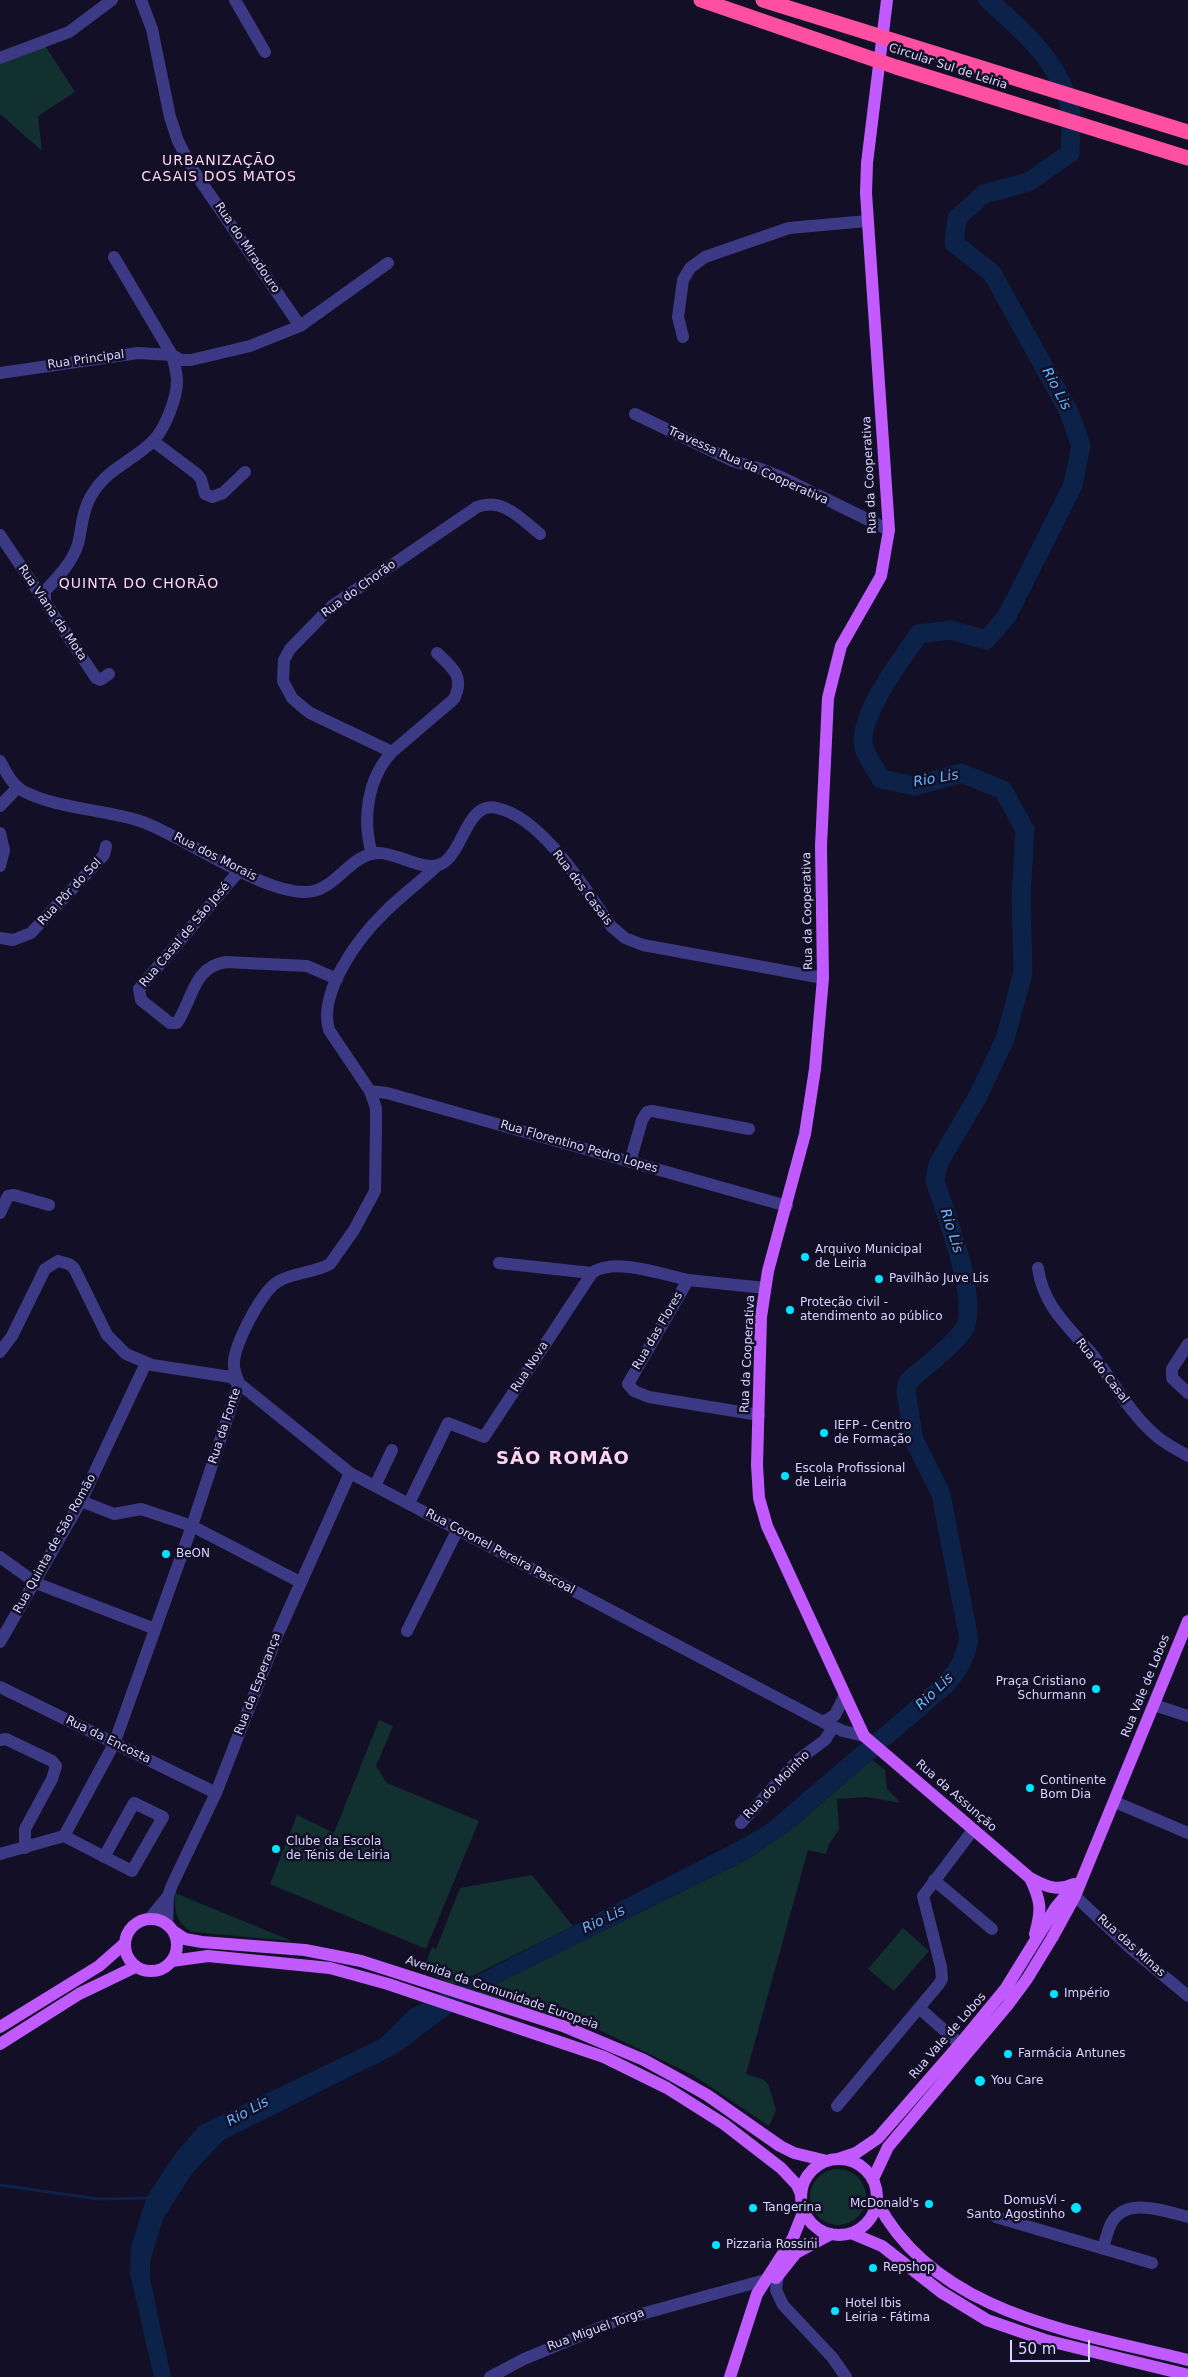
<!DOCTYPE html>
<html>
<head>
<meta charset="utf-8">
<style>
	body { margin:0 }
	#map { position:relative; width:1188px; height:2377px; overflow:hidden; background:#130f26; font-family:"DejaVu Sans",sans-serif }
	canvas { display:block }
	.scale { position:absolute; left:1010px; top:2340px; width:80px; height:22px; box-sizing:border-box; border:2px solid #d9d4ff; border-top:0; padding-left:6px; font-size:15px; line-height:18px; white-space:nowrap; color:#d9d4ff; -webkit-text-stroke:4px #130f26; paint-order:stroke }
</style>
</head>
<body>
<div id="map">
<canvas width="1188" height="2377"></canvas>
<div class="scale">50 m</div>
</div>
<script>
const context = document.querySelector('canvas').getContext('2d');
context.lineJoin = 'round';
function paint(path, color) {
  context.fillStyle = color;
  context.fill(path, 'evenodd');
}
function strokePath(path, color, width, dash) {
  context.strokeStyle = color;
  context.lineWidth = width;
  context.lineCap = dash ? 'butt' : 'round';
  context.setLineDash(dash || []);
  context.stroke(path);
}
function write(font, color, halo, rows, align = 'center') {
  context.font = font + ' "DejaVu Sans",sans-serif';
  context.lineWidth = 5;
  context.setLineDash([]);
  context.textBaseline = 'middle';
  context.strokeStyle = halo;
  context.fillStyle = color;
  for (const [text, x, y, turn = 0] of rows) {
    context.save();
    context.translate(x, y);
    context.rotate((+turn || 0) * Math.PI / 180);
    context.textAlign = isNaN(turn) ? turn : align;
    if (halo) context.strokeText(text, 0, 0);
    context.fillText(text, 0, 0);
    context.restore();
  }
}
paint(new Path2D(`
	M44 44 75 92 38 116 42 151 0 114V61Z
	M379 1720 393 1726 376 1766 387 1783 479 1821 426 1949 270 1884 297 1815 334 1833Z
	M872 1760 885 1770 887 1789 901 1803 867 1797 837 1799 839 1830 829 1844 826 1854 808 1850 746 2074 764 2080 768 2084 776 2110 769 2126 693 2075 593 2027 476 1994 750 1858 793 1828Z
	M532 1875 573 1926 454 1985 423 1971 432 1947 436 1949 460 1888Z
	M175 1893 292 1941 192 1932C176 1923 174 1910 175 1893Z
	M903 1928 929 1951 894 1991 868 1969Z
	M810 2197a28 28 0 1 1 56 0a28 28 0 1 1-56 0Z`), '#12302f');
paint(new Path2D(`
	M858 1746 872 1760 793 1828 750 1858 476 1994 398 2053 223 2140 191 2175 163 2219 150 2262V2278L171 2377H154L130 2274 131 2247 147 2196 176 2153 199 2126 380 2039 409 2010 740 1840 767 1824Z`), '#0c2248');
strokePath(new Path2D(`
	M0 2185 98 2199 148 2198`), '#0c2248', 3);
strokePath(new Path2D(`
	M846 1770 945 1685C958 1671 964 1660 969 1640L941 1494 914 1440 906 1392 908 1382C924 1366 953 1347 964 1329 980 1301 945 1212 935 1181L938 1164 978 1096 1005 1039 1023 973 1021 896 1025 830 1003 790 961 773 915 786 881 779C876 769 867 758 864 748 856 718 903 657 919 634L951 630 986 640 1007 616 1073 485 1081 446 1069 412 992 273 954 243 957 218 984 194 1029 182 1070 153C1070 139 1073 123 1070 110 1062 64 1021 29 988 0`), '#0c2248', 19);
strokePath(new Path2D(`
	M141 0 152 29 170 117 178 141 193 170 300 326
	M235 0 265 52
	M0 58 69 32 112 0
	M683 337 678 317 683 280 690 268 705 257 789 228 867 221
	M0 373 138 353 172 355 181 360H191L250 346 300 326 388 263
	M635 414 733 461 761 469 781 477 889 530
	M153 441 197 474 201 479 205 494 212 497 223 493 245 472
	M0 535 96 678 100 680 109 674
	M45 601V591C58 577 72 563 78 544 82 528 82 511 91 496 107 468 132 462 153 441 165 429 177 398 177 381 177 372 174 364 172 355L114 257
	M392 752 454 699C465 677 453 668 437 653
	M0 761C6 772 12 785 23 791 58 809 102 809 140 821 183 835 271 901 314 891 338 885 352 854 378 853 396 852 427 874 443 863 464 850 467 801 497 808 543 818 585 889 611 926L625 938 643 945 823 978
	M0 806 18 787
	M0 833 4 850 0 866
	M372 854C362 820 367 779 392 752L310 713 300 705 292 698 283 681 284 660 290 649 332 606 477 507C503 497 521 519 540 534
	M239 871 139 989 141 1000 170 1023H177C193 999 193 967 226 962L307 966 337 979
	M0 938 13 940 31 933 104 855 106 846
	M370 1091 387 1093 787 1206
	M630 1162 642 1120 647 1112 652 1111 749 1129
	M0 1213 8 1196 14 1195 49 1205
	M499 1263 592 1273
	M1038 1268C1043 1306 1069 1327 1092 1354 1113 1380 1128 1411 1153 1433 1163 1443 1176 1449 1188 1456
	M1188 1344 1172 1369V1378L1188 1393
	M0 1352 12 1336 45 1269 58 1261 69 1264 74 1268 107 1335 126 1354 152 1365 231 1377 350 1473 823 1722 843 1731 864 1736
	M759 1415 649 1397 634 1391 628 1384 688 1280 765 1288
	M375 1486 392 1450
	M81 1501 114 1514 141 1509 192 1526 300 1582
	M409 1503 448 1423 484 1437 592 1273C614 1257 661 1274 688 1280
	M0 1557 36 1583 155 1629
	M407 1631 458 1529
	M0 1642 81 1501 146 1363
	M0 1687 216 1793
	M1154 1705 1188 1716
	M823 1722 835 1715 845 1695
	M0 1740 6 1739 52 1761 56 1766 52 1779 25 1829V1848
	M1115 1802 1188 1833
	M741 1823 798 1760 825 1740 833 1727
	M64 1836 114 1744 192 1526 239 1383C236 1376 233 1369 234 1361 236 1342 262 1290 279 1281 295 1272 314 1273 330 1264L354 1230 375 1191 376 1129V1108L370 1091 329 1030C318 992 358 938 385 912 401 896 420 882 437 866
	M0 1854 64 1836 132 1871 163 1817 134 1803 104 1857
	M934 1880 992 1929
	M1075 1896 1129 1947 1188 1996
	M150 1918 168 1896
	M167 1925 168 1896 172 1885 216 1793 277 1636 350 1473
	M919 2008 960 2044
	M837 2106 939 1984 942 1979 941 1967 923 1896 973 1830
	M996 2217 1152 2263
	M1103 2249C1105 2241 1107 2233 1110 2226 1123 2195 1164 2211 1188 2217
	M778 2275 776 2290 783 2305 832 2357 846 2377
	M490 2377 524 2359 616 2321 765 2280`), '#3d3a85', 12);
strokePath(new Path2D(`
	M887 0 867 163 866 193 889 530 881 576 841 646 828 698 821 846 823 978 815 1069 805 1134 768 1271 761 1317 757 1465 759 1498 767 1526 864 1736 1030 1878C1045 1886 1057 1892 1074 1884
	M1030 1878C1041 1901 1042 1909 1035 1934
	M125 1945a26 26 0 1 1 52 0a26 26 0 1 1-52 0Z
	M173 1931 185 1939 202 1942 305 1950 361 1961 563 2026 644 2060 675 2077 707 2095 780 2146 794 2153 827 2161
	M172 1961 208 1956 330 1968 388 1984 604 2057 667 2088 724 2124 781 2168 797 2185 801 2194
	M0 2027 99 1966 124 1944
	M0 2044 79 1994 135 1967
	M838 2159 856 2153 878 2138 960 2044 1006 1988 1056 1907 1075 1884
	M801 2197a38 38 0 1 1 76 0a38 38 0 1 1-76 0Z
	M873 2179 888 2147 1007 2006 1027 1979 1052 1938 1075 1896 1188 1621
	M877 2202C936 2315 1077 2332 1188 2360
	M851 2233 882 2246 941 2292 987 2320 1045 2340 1188 2375
	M776 2278 796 2253 831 2234
	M730 2377 757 2294 793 2238 804 2210`), '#c25bff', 12);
strokePath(new Path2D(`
	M701 0 896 67 1188 158
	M763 0 1188 132`), '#ff4fa3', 15);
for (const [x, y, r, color] of [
	[805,1257,5,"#00e5ff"],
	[879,1279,5,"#00e5ff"],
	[790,1310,5,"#00e5ff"],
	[824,1433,5,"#00e5ff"],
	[785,1476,5,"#00e5ff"],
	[166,1554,5,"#00e5ff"],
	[1096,1689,5,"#00e5ff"],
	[1030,1788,5,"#00e5ff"],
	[276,1849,5,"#00e5ff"],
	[1054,1994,5,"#00e5ff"],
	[1008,2054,5,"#00e5ff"],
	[980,2081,6,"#00e5ff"],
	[929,2204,5,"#00e5ff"],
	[753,2208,5,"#00e5ff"],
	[1076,2208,6,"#00e5ff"],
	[716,2245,5,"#00e5ff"],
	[873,2268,5,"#00e5ff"],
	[835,2311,5,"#00e5ff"]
]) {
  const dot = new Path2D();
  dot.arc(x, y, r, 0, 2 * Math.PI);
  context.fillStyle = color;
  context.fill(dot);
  strokePath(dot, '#130f26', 2);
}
write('12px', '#d9d4ff', '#130f26', [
	["Circular Sul de Leiria",948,67,18],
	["Rua do Miradouro",247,248,56],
	["Rua Principal",86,360,-8],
	["Travessa Rua da Cooperativa",748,466,24],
	["Rua da Cooperativa",870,475,-93],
	["Rua do Chorão",359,589,-36],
	["Rua Viana da Mota",52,613,56],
	["Rua dos Morais",215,857,27],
	["Rua dos Casais",582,888,53],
	["Rua Pôr do Sol",70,892,-47],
	["Rua da Cooperativa",808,911,-91],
	["Rua Casal de São José",185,935,-50],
	["Rua Florentino Pedro Lopes",579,1147,16],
	["Rua das Flores",658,1331,-60],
	["Rua da Cooperativa",748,1354,-87],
	["Rua Nova",530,1367,-57],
	["Rua do Casal",1102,1371,52],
	["Rua da Fonte",225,1426,-72],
	["Rua Quinta de São Romão",55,1544,-61],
	["Rua Coronel Pereira Pascoal",500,1552,28],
	["Rua da Esperança",258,1684,-69],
	["Rua Vale de Lobos",1146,1686,-68],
	["Rua da Encosta",108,1740,26],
	["Rua do Moinho",777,1785,-46],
	["Rua da Assunção",956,1796,41],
	["Rua das Minas",1131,1946,42],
	["Avenida da Comunidade Europeia",502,1993,19],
	["Rua Vale de Lobos",948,2036,-49],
	["Rua Miguel Torga",596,2330,-20]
]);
write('12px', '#d9d4ff', '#130f26', [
	["Arquivo Municipal",815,1250],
	["de Leiria",815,1264],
	["Pavilhão Juve Lis",889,1279],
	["Proteção civil -",800,1303],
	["atendimento ao público",800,1317],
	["IEFP - Centro",834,1426],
	["de Formação",834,1440],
	["Escola Profissional",795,1469],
	["de Leiria",795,1483],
	["BeON",176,1554],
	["Praça Cristiano",1086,1682,"right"],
	["Schurmann",1086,1696,"right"],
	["Continente",1040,1781],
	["Bom Dia",1040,1795],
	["Clube da Escola",286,1842],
	["de Ténis de Leiria",286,1856],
	["Império",1064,1994],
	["Farmácia Antunes",1018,2054],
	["You Care",991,2081],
	["DomusVi -",1065,2201,"right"],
	["Santo Agostinho",1065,2215,"right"],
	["McDonald's",919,2204,"right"],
	["Tangerina",763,2208],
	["Pizzaria Rossini",726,2245],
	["Repshop",883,2268],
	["Hotel Ibis",845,2304],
	["Leiria - Fátima",845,2318]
], 'left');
context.letterSpacing = '1px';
write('14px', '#ffd6f0', '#130f26', [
	["URBANIZAÇÃO",219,161],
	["CASAIS DOS MATOS",219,177],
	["QUINTA DO CHORÃO",139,584]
]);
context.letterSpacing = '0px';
write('italic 14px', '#62b6ff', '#130f26', [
	["Rio Lis",1056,389,62],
	["Rio Lis",936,779,-10],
	["Rio Lis",951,1231,72],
	["Rio Lis",935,1692,-44],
	["Rio Lis",604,1920,-26],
	["Rio Lis",248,2112,-29]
]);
context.letterSpacing = '1px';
write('bold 18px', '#ffd6f0', '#130f26', [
	["SÃO ROMÃO",563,1459]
]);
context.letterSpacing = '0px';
</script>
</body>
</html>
